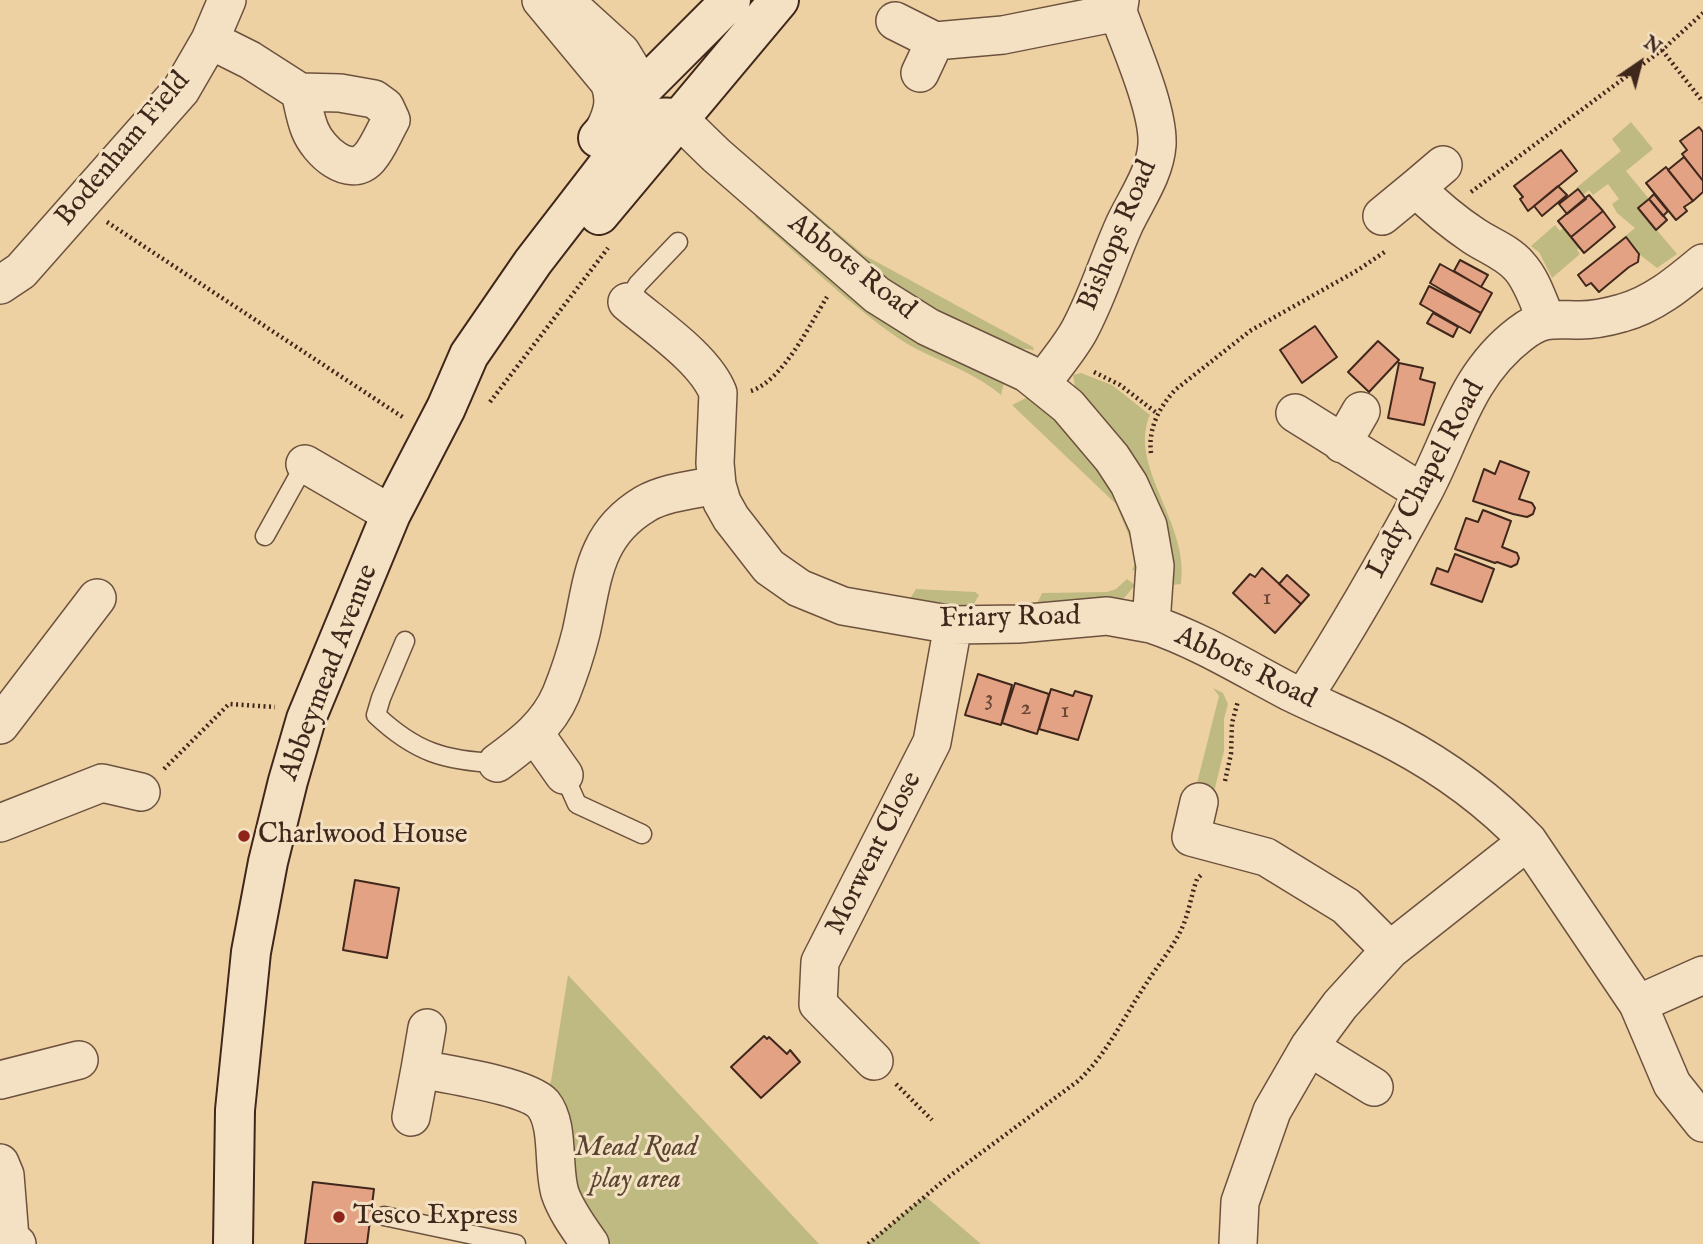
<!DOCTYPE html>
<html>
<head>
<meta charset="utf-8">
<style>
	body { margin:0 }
	#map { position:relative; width:1703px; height:1244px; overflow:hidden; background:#eed1a3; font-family:"IM FELL English",serif }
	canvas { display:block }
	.north { position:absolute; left:1605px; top:28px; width:70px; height:70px; -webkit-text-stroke:5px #f4e1c3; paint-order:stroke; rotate:35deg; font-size:19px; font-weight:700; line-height:28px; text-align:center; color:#40271c }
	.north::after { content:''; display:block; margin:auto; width:24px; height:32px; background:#40271c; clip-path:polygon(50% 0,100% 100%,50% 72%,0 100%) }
</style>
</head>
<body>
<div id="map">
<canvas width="1703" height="1244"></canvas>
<div class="north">N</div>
</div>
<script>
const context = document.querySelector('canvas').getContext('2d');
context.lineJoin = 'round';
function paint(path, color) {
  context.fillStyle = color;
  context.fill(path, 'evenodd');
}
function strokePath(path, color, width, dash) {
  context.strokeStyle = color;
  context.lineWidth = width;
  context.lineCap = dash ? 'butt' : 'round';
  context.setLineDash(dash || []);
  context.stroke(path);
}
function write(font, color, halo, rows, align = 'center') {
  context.font = font + ' "IM FELL English",serif';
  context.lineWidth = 6;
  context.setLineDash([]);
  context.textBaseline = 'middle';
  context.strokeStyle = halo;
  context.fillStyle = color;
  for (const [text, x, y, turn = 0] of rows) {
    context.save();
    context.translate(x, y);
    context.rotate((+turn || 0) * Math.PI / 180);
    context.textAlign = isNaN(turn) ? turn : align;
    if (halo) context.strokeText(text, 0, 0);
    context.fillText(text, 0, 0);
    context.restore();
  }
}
paint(new Path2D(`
	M1631 122 1653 149 1626 171 1649 199 1639 209 1677 254 1657 268 1639 254 1625 236 1635 228 1617 213 1612 204 1619 199 1608 184 1593 195 1589 190 1583 195 1576 188 1621 151 1612 139Z
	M781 185 864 255 1033 347 1034 350 1012 347 901 295 778 189Z
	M758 213 1005 379 1001 395C971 369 931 360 898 338 847 303 802 258 755 217Z
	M1555 225 1560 231 1563 228 1579 248 1577 250 1580 254 1552 278 1539 252 1531 246Z
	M1081 373 1112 385 1150 415C1127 466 1190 523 1181 584L1173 585 1075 388 1073 375Z
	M1032 395 1060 419 1123 503 1141 572 1132 570 1136 561 1134 548 1116 504 1012 405Z
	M1127 579 1135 585 1125 597 1119 600 1036 606 1042 593 1107 592 1116 589Z
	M916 589 975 592 979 595 971 609 908 602Z
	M1213 688 1223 693 1228 704 1224 719V751L1214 792 1196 787 1219 696Z
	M568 975 819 1244H590L542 1103 551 1081Z
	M925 1196 981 1244H868Z`), '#bfba81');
const building = new Path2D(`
	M1699 127 1703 132V181L1682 154 1687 150 1680 141Z
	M1561 150 1577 171 1528 211 1520 199 1523 197 1514 186Z
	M1684 157 1703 181V192L1693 201 1668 170Z
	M1666 167 1693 201 1684 207 1687 211 1676 220 1646 183Z
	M1558 186 1567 195 1542 216 1534 206Z
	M1578 189 1586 199 1567 214 1559 204Z
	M1654 194 1668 211 1663 216 1649 199Z
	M1589 195 1603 211 1571 237 1558 221Z
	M1649 199 1667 220 1656 230 1638 208Z
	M1603 211 1615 227 1584 253 1571 237Z
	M1626 237 1639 254 1638 262 1629 267 1599 292 1591 283 1586 286 1578 275Z
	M1460 260 1488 275 1481 287 1454 271Z
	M1440 264 1492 293 1481 313 1430 283Z
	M1429 286 1481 313 1470 333 1420 304Z
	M1433 313 1458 327 1453 337 1427 323Z
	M1315 326 1337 357 1302 383 1280 350Z
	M1378 341 1399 360 1369 392 1348 372Z
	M1399 363 1423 368 1420 379 1435 383 1424 425 1388 418Z
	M1500 461 1529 472 1519 499 1532 503 1535 508 1533 514 1527 517 1513 514 1473 501 1484 469 1495 474Z
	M1483 510 1511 521 1502 547 1517 553 1519 558 1517 564 1511 567 1497 562 1495 563 1455 549 1466 518 1478 522Z
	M1455 554 1494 569 1482 602 1431 584 1437 568 1448 572Z
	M1262 568 1301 604 1275 633 1233 593 1250 574 1255 577Z
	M1287 575 1309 595 1301 604 1279 584Z
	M978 674 1012 685 1001 725 965 715Z
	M1015 683 1049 694 1037 734 1002 723Z
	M1051 689 1073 696 1075 691 1092 696 1078 740 1039 729Z
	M355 880 399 888 387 958 343 950Z
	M764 1036 767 1039 769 1037 787 1054 790 1050 800 1062 761 1098 731 1067Z
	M313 1182 374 1189 367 1244H305Z`);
paint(building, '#e3a283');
strokePath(building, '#40271c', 2);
const lane = new Path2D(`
	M627 302 638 284 678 242
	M265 536 305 464
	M405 641 381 698 376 715C415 752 445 761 497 763
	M564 775 577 804 642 834
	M384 1216 516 1244`);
const street = new Path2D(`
	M541 0 609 82C616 99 613 112 605 128
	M567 3 621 52 643 88
	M895 21 935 41 1003 35 1118 12
	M210 40 250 60 300 92 340 93 374 99 385 107 391 120C384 132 378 148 369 158 349 180 318 150 310 130 305 118 303 104 300 92
	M920 73 935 41
	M680 120 716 155 877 295 928 327 1027 373 1068 406 1112 458 1129 484 1148 526 1155 566 1151 624C1199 640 1244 668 1290 692 1325 709 1362 724 1396 742 1445 768 1490 801 1528 841L1638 1004 1672 1084 1703 1123
	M1416 188 1443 165
	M1382 216 1416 188C1434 206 1453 222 1474 236 1489 246 1507 252 1519 266 1532 280 1538 301 1546 319
	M0 285 21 271 181 90 210 40 227 0
	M1042 383C1054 366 1069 349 1079 331 1098 296 1109 258 1125 223 1137 198 1155 173 1157 145 1159 110 1130 46 1118 12L1120 0
	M1295 413 1423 493
	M1342 444 1361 411
	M305 464 391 514
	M717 485 722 502 731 518 769 567 799 588 843 606 953 625 1018 624 1107 616 1151 624
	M1303 698C1346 631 1386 562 1424 491 1454 434 1466 375 1520 334 1543 316 1554 320 1580 320 1594 320 1608 317 1622 313 1653 305 1679 283 1703 263
	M0 725 97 598
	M535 734 564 775
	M497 763C523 744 548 725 561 694 569 674 576 653 581 633 593 580 593 535 645 504 666 492 693 490 717 485L715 463 718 393C705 359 655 326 627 302
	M1199 802 1191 837 1266 857 1346 906 1390 950
	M0 823 102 783 141 792
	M1638 1004 1703 975
	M427 1028 420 1069C446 1074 527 1086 543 1104 560 1125 552 1167 560 1193 566 1211 579 1228 590 1244
	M1309 1047 1374 1087
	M874 1061 818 1004 820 962 932 742 953 625
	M0 1080 79 1060
	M411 1117 420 1069
	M0 1163 5 1175 10 1238 17 1244
	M1238 1244 1240 1202 1272 1111 1309 1047 1340 1005 1390 950 1528 841`);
const secondary = new Path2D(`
	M598 138 643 88 731 0
	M599 215 779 0
	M233 1244 235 1110 251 952 268 862 288 781 306 719 391 514 446 408 469 355 533 262 627 140C643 124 657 112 680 120`);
strokePath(lane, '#6c523e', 21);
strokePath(street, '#6c523e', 40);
strokePath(secondary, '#40271c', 42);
strokePath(new Path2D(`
	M1662 50 1703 102
	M1471 192 1662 50 1703 13
	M107 222 404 418
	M1094 372 1120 385 1158 414
	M751 391C783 380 809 326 827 297
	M490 402 608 248
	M1151 453C1148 428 1159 408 1175 390L1250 331 1358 270 1386 251
	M164 769 229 704 275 707
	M1225 781 1231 754 1232 723 1238 701
	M896 1084 932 1120
	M868 1244 947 1178 1078 1081C1108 1053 1123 1018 1146 984 1157 966 1172 949 1181 930 1189 914 1191 895 1197 879L1202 874`), '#40271c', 4.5, [2, 3.5]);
strokePath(lane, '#f4e1c3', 18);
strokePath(street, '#f4e1c3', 37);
strokePath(secondary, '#f4e1c3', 38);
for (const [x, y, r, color] of [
	[244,836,7,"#8f2418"],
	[339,1217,7,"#8f2418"]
]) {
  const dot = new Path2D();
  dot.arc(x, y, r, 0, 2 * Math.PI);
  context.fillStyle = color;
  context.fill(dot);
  strokePath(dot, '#f4e1c3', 2.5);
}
write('24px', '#694636', null, [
	["1",1267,599],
	["3",989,700],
	["2",1026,709],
	["1",1065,712]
]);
write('28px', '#40271c', '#f4e1c3', [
	["Bodenham Field",124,150,-50],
	["Bishops Road",1119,236,-67],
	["Abbots Road",851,268,38],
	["Lady Chapel Road",1427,480,-62],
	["Friary Road",1010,619,-1],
	["Abbots Road",1245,669,26],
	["Abbeymead Avenue",330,673,-69],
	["Morwent Close",875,854,-63]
]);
write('28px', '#40271c', '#f4e1c3', [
	["Charlwood House",258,836],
	["Tesco Express",353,1217]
], 'left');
write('italic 28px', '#594430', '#f4e1c3', [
	["Mead Road",636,1149],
	["play area",636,1181]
]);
</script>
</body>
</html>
